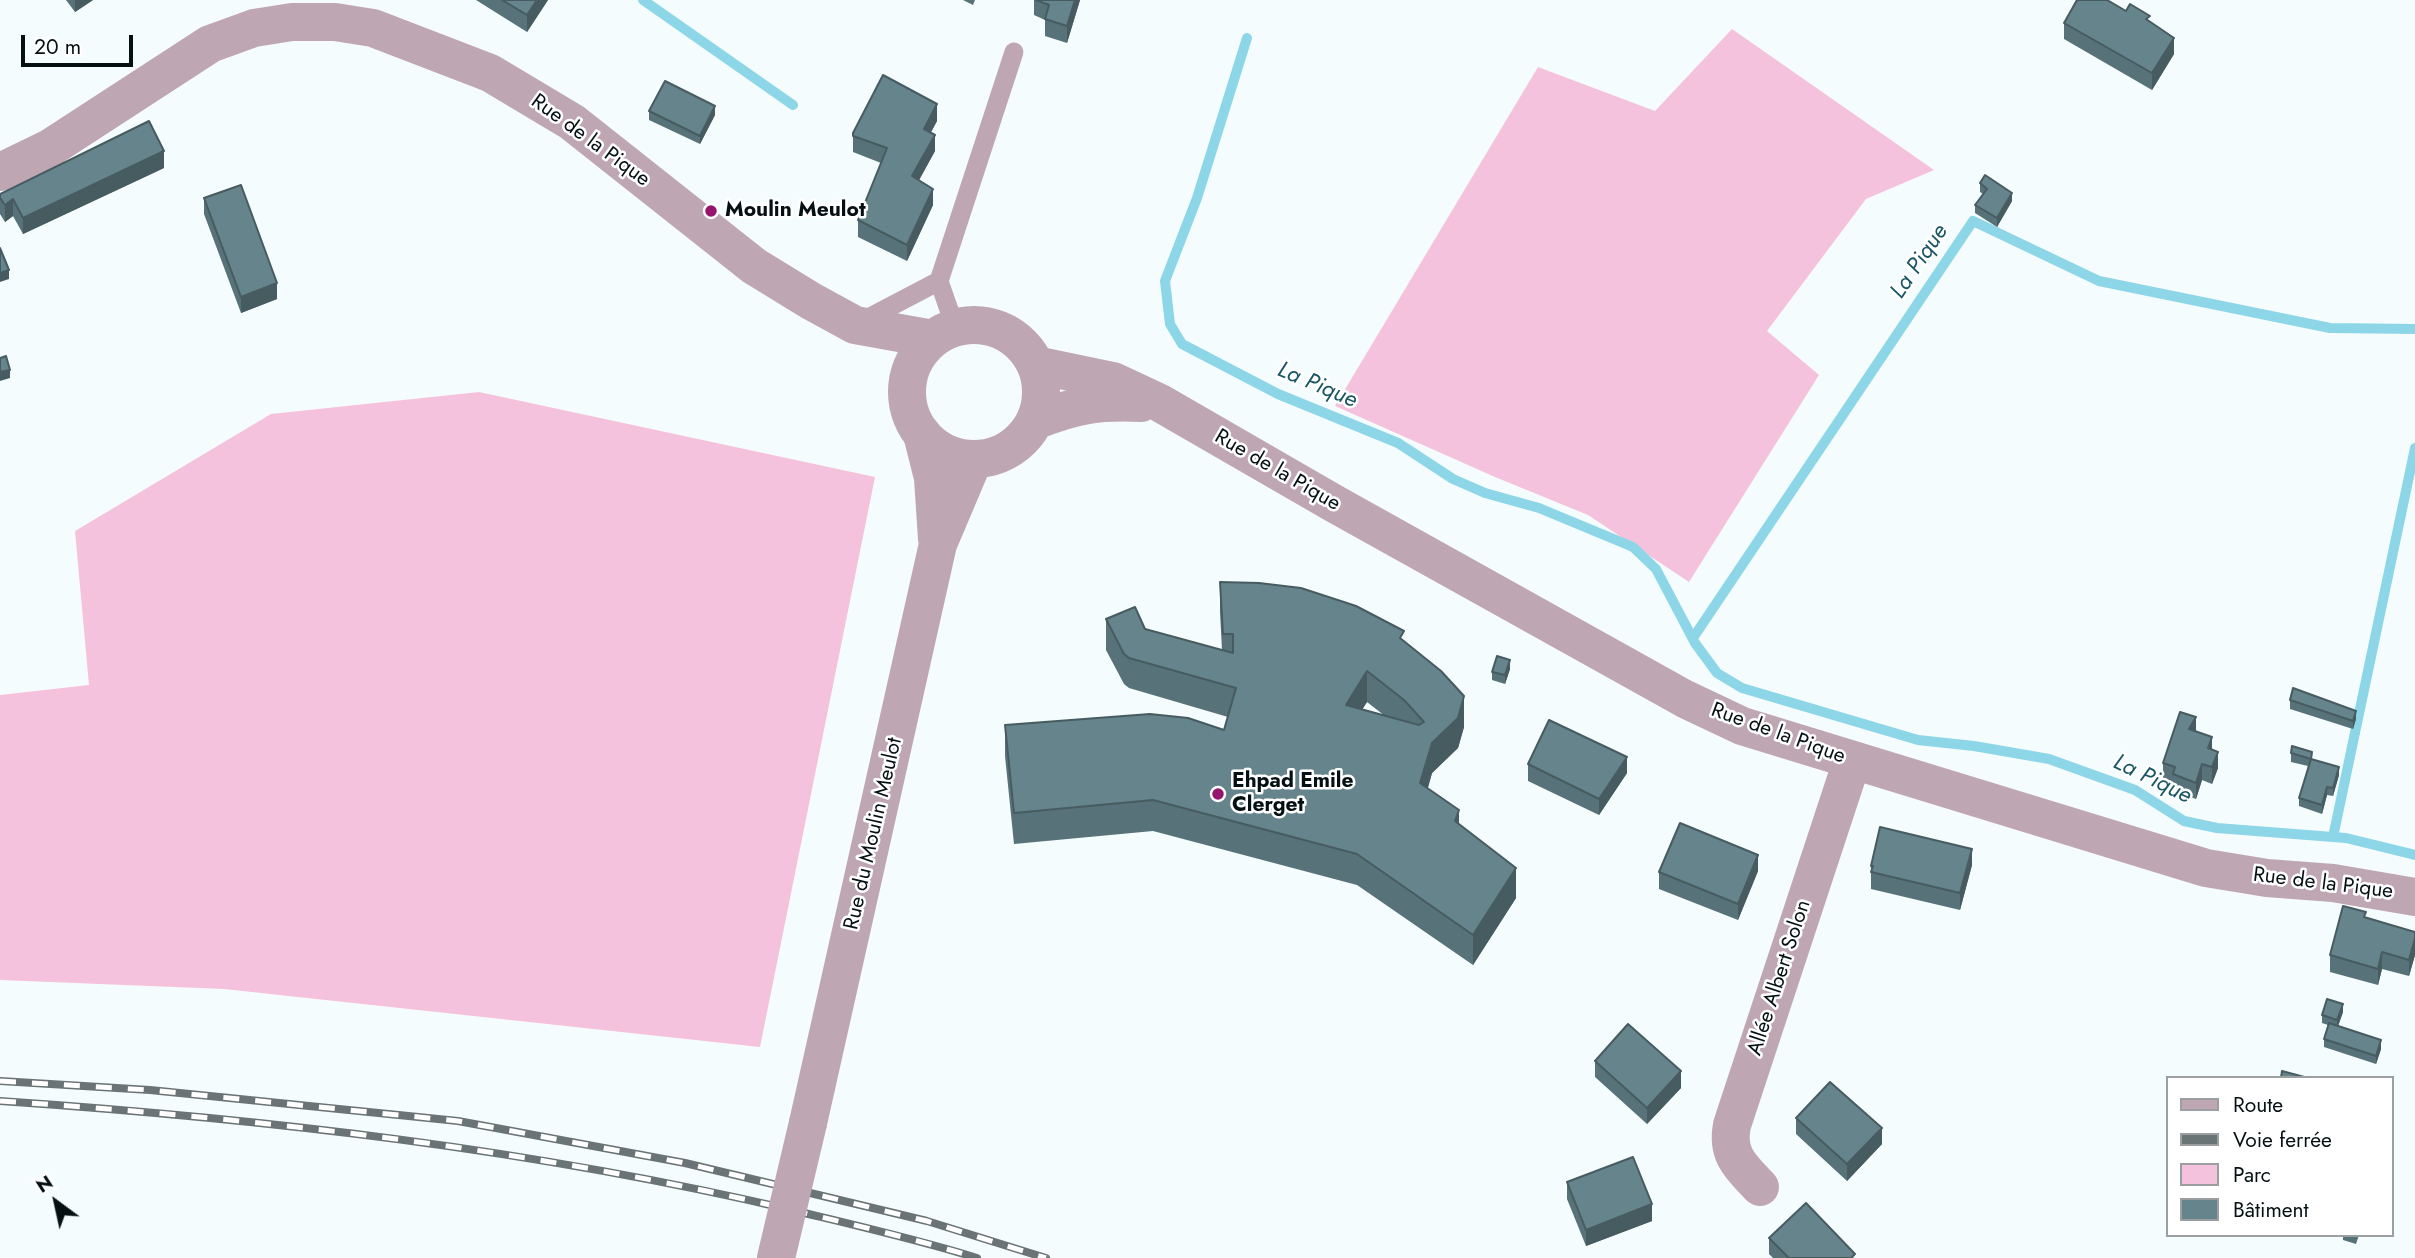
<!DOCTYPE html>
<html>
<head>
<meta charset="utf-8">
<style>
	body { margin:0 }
	#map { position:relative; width:2415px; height:1258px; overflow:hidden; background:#f5fcfd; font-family:Jost,sans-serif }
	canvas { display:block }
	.legend { position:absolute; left:2166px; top:1076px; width:228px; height:161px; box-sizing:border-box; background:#fff; border:2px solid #9b9fa1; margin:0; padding:9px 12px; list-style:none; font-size:21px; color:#051013 }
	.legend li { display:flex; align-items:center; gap:14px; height:35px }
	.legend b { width:35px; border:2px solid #9b9fa1 }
	.north { position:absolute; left:21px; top:1167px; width:70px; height:70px; -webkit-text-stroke:5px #fff; paint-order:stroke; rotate:327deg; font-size:19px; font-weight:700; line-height:28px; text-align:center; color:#051013 }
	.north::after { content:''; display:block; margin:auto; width:24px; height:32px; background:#051013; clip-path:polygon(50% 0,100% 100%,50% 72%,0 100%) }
	.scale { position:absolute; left:21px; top:35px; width:112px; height:32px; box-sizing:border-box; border:4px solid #051013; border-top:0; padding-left:9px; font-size:21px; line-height:24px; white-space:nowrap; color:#051013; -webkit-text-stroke:5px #fff; paint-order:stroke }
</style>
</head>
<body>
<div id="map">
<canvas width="2415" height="1258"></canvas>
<ul class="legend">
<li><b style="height:9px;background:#bfa6b3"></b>Route</li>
<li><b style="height:9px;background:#6a7376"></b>Voie ferrée</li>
<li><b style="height:19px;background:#f5c2de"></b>Parc</li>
<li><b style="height:19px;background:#65848b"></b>Bâtiment</li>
</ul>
<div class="north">N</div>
<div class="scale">20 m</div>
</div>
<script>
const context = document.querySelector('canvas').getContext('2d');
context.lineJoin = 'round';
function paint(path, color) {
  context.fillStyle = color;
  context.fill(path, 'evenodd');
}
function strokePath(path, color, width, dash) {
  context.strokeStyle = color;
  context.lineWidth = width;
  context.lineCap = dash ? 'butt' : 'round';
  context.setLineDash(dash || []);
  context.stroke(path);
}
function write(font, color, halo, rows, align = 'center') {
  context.font = font + ' Jost,sans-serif';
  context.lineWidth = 5;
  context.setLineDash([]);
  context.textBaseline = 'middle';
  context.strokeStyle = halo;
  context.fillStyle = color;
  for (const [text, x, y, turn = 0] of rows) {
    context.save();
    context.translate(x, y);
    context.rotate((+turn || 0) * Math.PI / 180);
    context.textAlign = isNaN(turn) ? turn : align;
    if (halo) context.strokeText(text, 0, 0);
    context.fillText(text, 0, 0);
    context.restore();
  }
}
paint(new Path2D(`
	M1732 29 1934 170 1866 199 1767 331 1819 375 1689 582 1588 515 1495 477 1335 406 1538 67 1655 111Z
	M479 392 875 477 760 1047 224 989 0 980V695L89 685 75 531 271 414Z`), '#f5c2de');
strokePath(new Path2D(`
	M643 0 793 105
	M1247 38 1197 198 1165 281 1170 324 1182 344 1278 394 1398 443 1453 479 1485 493 1539 508 1633 547 1656 569 1695 643 1717 673 1742 688 1918 740 1974 746 2049 759 2135 790 2184 821 2217 828 2346 838 2415 855
	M1693 638 1973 221 2099 281 2330 328 2415 329
	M2333 837 2415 448`), '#8dd6e8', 10);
strokePath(new Path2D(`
	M859 323 939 281
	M955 327 939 281 1014 52`), '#bfa6b3', 19);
strokePath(new Path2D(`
	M922 434 933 478 937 539
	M808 1123 938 544 974 459
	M1760 1187C1741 1167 1726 1155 1732 1125L1852 761`), '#bfa6b3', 38);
strokePath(new Path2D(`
	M0 172 50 148 210 44 254 28 292 22H335L373 28 490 73 572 122 754 266 811 301 855 325 933 339
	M907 392a67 67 0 1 1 134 0a67 67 0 1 1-134 0Z
	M1036 365 1113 381 1160 403 1335 504 1685 699 1742 726 2206 868 2267 878 2333 883 2415 897
	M1035 421C1074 405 1099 401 1141 403`), '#bfa6b3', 38);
const rail = new Path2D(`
	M0 1081 150 1090 458 1121 685 1163 927 1221 1046 1258
	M0 1101C267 1119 532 1149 792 1210 854 1225 916 1239 977 1258`);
strokePath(rail, '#6a7376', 8);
strokePath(rail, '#fff', 5, [16]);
strokePath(new Path2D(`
	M776 1258 808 1123`), '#bfa6b3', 38);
paint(new Path2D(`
	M66 0H93L75 12Z
	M476 0H548L527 32Z
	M963 0H975L973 5Z
	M1034 0H1080L1067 43 1045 36V20L1034 15Z
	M2126 11 2150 22 2174 54 2152 90 2064 39V23Z
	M649 111 715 115 700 144 649 120Z
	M937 121 931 132 935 151 919 180 933 205 907 261 858 237V220L881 163 853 152V133Z
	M164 168 23 234 13 216 5 222 0 214V194Z
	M1980 183 2012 201 1997 227 1975 213V205L1983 194 1980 192Z
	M204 198 277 299 241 313 204 214Z
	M1220 582 1404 641 1464 727 1458 748 1432 773 1428 788 1459 825 1516 898 1473 965 1357 885 1153 831 1014 844 1005 756V725L1224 730 1228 717 1129 688 1124 684 1106 650V619L1145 629 1222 650 1220 612ZM1367 702 1385 716 1362 709Z
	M1510 669 1505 684 1492 680V672Z
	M2290 700 2356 719 2353 729 2290 709Z
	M2196 732 2212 750 2218 768 2212 784 2202 780 2196 799 2173 791V782L2163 779V763Z
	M2291 753 2312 759 2339 775 2333 796 2327 795 2322 814 2299 806V798L2308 766 2291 762Z
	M1528 764 1627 773 1599 815 1528 781Z
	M1972 865 1960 910 1871 889V866Z
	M1758 871 1738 920 1659 889V872Z
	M2366 917 2415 932V955L2409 976 2382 969 2378 985 2330 972V955Z
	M2343 1012 2338 1026 2381 1049 2376 1064 2324 1047V1039L2328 1025 2322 1023V1015Z
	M1595 1061 1681 1088 1647 1124 1595 1077Z
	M1796 1118 1882 1144 1847 1181 1796 1134Z
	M1567 1182 1652 1221 1586 1246 1567 1199Z
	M2343 1235H2359L2356 1244 2343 1240Z
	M1769 1238 1855 1258H1773L1769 1254Z`), '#577278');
paint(new Path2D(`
	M75 0H93L75 12Z
	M537 0H548L527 32V15Z
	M1075 0H1080L1067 43V26Z
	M2174 38V54L2152 90V73Z
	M937 104V121L924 145V129Z
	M715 106V115L700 144V136Z
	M935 135V151L912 193V176Z
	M164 151V168L23 234V218Z
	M933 189V205L907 261V245Z
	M2012 193V201L1997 227V218Z
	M13 199V216L5 222V205Z
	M9 270V279L0 282V273Z
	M277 283V299L241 313V297Z
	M10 370V378L0 381V372Z
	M1510 660V669L1505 684V675Z
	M1367 671V702L1346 736V705Z
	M1464 696V727L1458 748 1432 773 1420 814V783L1432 743Z
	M2356 711V719L2353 729V721Z
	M2196 717V733L2189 729Z
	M2212 737V754L2208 748Z
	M2218 752V768L2212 784V767Z
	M1627 757V773L1599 815V799Z
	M2202 764V780L2196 799V783Z
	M2339 767V775L2333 796V788Z
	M2327 787V795L2322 814V805Z
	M1459 810V840L1455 821Z
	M1972 849V865L1960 910V893Z
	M1758 855V871L1738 920V904Z
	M1516 868V898L1473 965V935Z
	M2415 938V955L2409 976V960Z
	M2382 952V969L2378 985V969Z
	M2343 1004V1012L2337 1029V1020Z
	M2381 1040V1049L2376 1064V1056Z
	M1681 1071V1088L1647 1124V1108Z
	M1882 1128V1144L1847 1181V1164Z
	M1652 1204V1221L1586 1246V1230Z`), '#475c61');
const building = new Path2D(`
	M502 0H537L527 15Z
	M1036 0H1075L1067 26 1045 19 1049 5Z
	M2077 0H2107L2126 11 2130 4 2150 16 2146 19 2174 38 2152 73 2064 23Z
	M883 75 937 104 924 129 935 135 912 176 933 189 907 245 858 220 887 148 853 136V133Z
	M665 81 715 106 700 136 649 111Z
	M149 121 164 151 23 218 13 199 5 205 0 198V194Z
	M1985 175 2012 193 1997 218 1975 205 1987 189 1980 183Z
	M241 185 277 283 241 297 204 198Z
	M0 248 9 270 0 273Z
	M6 356 10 370 0 372V358Z
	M1220 582 1259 583 1301 588 1356 606 1404 631 1400 638 1441 671 1464 696 1458 718 1432 743 1420 783 1459 810 1455 821 1516 868 1473 935 1357 854 1153 800 1014 813 1005 725 1150 714 1188 718 1224 730 1236 688 1129 658 1124 654 1106 619 1135 607 1145 629 1233 653V634H1223ZM1367 671 1404 700 1424 722 1419 725 1346 705Z
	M1497 656 1510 660 1505 675 1492 672Z
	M2293 688 2356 711 2353 721 2290 700Z
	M2180 712 2196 717 2189 729 2212 737 2208 748 2218 752 2212 767 2202 764 2196 783 2173 774 2175 767 2163 763Z
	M1549 720 1627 757 1599 799 1528 764Z
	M2292 746 2312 752 2311 759 2291 753Z
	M2311 759 2339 767 2333 788 2327 787 2322 805 2299 798Z
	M1680 823 1758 855 1738 904 1659 872Z
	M1880 827 1972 849 1960 893 1871 872 1873 866H1871Z
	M2343 906 2366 912 2364 917 2415 932V938L2409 960 2382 952 2378 969 2330 955Z
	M2327 999 2343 1004 2337 1020 2322 1015Z
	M2329 1023 2381 1040 2376 1056 2324 1039Z
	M1628 1024 1681 1071 1647 1108 1595 1061Z
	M2282 1071 2308 1078H2281Z
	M1830 1082 1882 1128 1847 1164 1796 1118Z
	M1633 1157 1652 1204 1586 1230 1567 1182Z
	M1806 1203 1855 1254 1851 1258H1789L1769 1238Z`);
paint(building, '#65848b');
strokePath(building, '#475c61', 2);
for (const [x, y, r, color] of [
	[711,211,7,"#95156e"],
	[1218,794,7,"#95156e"]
]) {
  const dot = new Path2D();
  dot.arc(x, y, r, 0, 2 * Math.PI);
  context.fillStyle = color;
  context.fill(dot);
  strokePath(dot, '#fff', 2.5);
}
write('21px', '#051013', '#fff', [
	["Rue de la Pique",590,141,36],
	["Rue de la Pique",1277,471,30],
	["Rue de la Pique",1778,734,20],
	["Rue du Moulin Meulot",874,834,-77],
	["Rue de la Pique",2323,884,7],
	["Allée Albert Solon",1780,978,-72]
]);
write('bold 21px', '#051013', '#fff', [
	["Moulin Meulot",725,211],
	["Ehpad Emile",1232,782],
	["Clerget",1232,806]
], 'left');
write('italic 23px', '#195664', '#fff', [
	["La Pique",1920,262,-56],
	["La Pique",1317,386,23],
	["La Pique",2152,780,26]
]);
</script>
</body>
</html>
